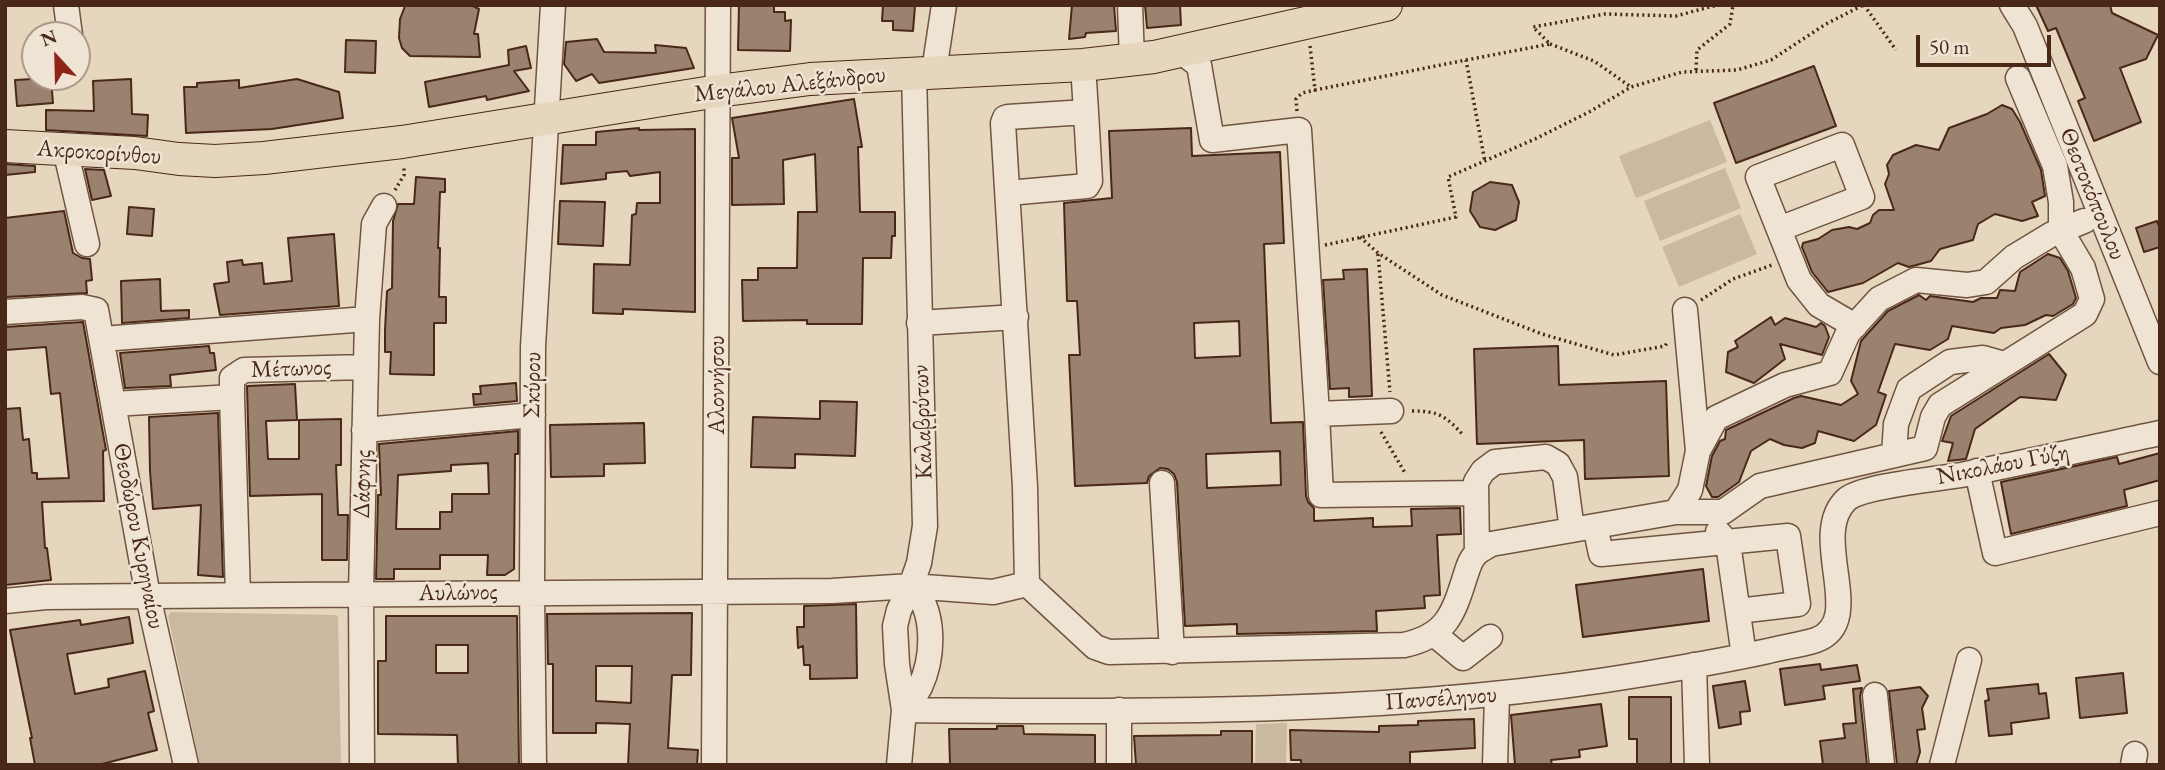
<!DOCTYPE html>
<html>
<head>
<meta charset="utf-8">
<style>
	body { margin:0 }
	#map { position:relative; width:2165px; height:770px; overflow:hidden; background:#e6d6bd; font-family:"EB Garamond",serif }
	canvas { display:block }
	.frame { position:absolute; inset:0; border:7px solid #492818; pointer-events:none }
	.north { position:absolute; left:21px; top:21px; width:70px; height:70px; box-sizing:border-box; background:#efe4d4; border:2px solid #ad9989; border-radius:50%; rotate:338deg; font-size:19px; font-weight:700; line-height:28px; text-align:center; color:#492818 }
	.north::after { content:''; display:block; margin:auto; width:24px; height:32px; background:#8f2418; clip-path:polygon(50% 0,100% 100%,50% 72%,0 100%) }
	.scale { position:absolute; left:1916px; top:35px; width:135px; height:32px; box-sizing:border-box; border:4px solid #492818; border-top:0; padding-left:9px; font-size:21px; line-height:24px; white-space:nowrap; color:#492818; -webkit-text-stroke:5px #efe4d4; paint-order:stroke }
</style>
</head>
<body>
<div id="map">
<canvas width="2165" height="770"></canvas>
<div class="frame"></div>
<div class="north">N</div>
<div class="scale">50 m</div>
</div>
<script>
const context = document.querySelector('canvas').getContext('2d');
context.lineJoin = 'round';
function paint(path, color) {
  context.fillStyle = color;
  context.fill(path, 'evenodd');
}
function strokePath(path, color, width, dash) {
  context.strokeStyle = color;
  context.lineWidth = width;
  context.lineCap = dash ? 'butt' : 'round';
  context.setLineDash(dash || []);
  context.stroke(path);
}
function write(font, color, halo, rows, align = 'center') {
  context.font = font + ' "EB Garamond",serif';
  context.lineWidth = 5;
  context.setLineDash([]);
  context.textBaseline = 'middle';
  context.strokeStyle = halo;
  context.fillStyle = color;
  for (const [text, x, y, turn = 0] of rows) {
    context.save();
    context.translate(x, y);
    context.rotate((+turn || 0) * Math.PI / 180);
    context.textAlign = isNaN(turn) ? turn : align;
    if (halo) context.strokeText(text, 0, 0);
    context.fillText(text, 0, 0);
    context.restore();
  }
}
paint(new Path2D(`
	M1710 120 1727 162 1636 198 1619 156Z
	M1725 168 1741 208 1660 241 1644 201Z
	M1740 214 1757 254 1679 287 1662 247Z
	M171 612 336 615 338 617 341 765H200L168 616Z
	M1287 723 1286 765H1255L1256 724Z`), '#cbb8a1');
const building = new Path2D(`
	M739 5H774V12H785V21L791 20 790 51 738 50Z
	M883 5 915 6 913 31 893 30V21H882Z
	M1072 5H1114L1116 31 1086 33 1085 37 1069 39Z
	M1145 5H1180L1181 25 1147 28Z
	M2036 5H2110L2112 13 2158 35 2146 59 2120 68 2141 122 2094 141 2078 101 2085 98 2056 28 2048 31Z
	M405 6H473L479 9 474 34H478L480 57 410 56 402 48 399 38 400 19Z
	M597 39 604 52 656 53 655 45 686 48 694 68 599 83 592 74 576 81 564 64 566 42Z
	M346 40 376 41 375 73 345 72Z
	M526 46 531 68 514 71 529 91 487 100 486 96 429 107 425 82 509 65 508 50Z
	M1814 66 1836 126 1736 163 1714 103Z
	M51 78 53 103 17 106 15 80Z
	M131 79 132 114 148 115 147 136 46 130V110L94 111 93 81Z
	M297 79 339 92 343 118 272 129 186 133 184 87H197V83L239 80V88Z
	M854 99 862 147H858L860 212H895V236H892L891 258H863L862 324H807V320L743 321 742 280H758V268H797L798 212H817L815 154 783 160 784 204 732 205V158H739L732 118Z
	M2002 105 2012 109 2020 122 2041 170 2045 196 2032 202 2038 216 2022 221 1995 214 1978 224 1973 240 1940 249 1931 261 1909 267 1898 263 1863 283 1828 292 1812 272 1802 247 1803 243 1818 239 1832 230 1849 227 1857 229 1870 223 1873 215 1879 210H1894L1885 184 1889 174 1887 165 1893 155 1916 145 1939 150 1949 128 1987 114Z
	M639 128V130L695 129V312L623 309V314L593 313 594 264 630 265 632 215 636 214 637 203H660V172L630 176 627 171 606 173V179L561 184 563 145H596V132Z
	M1191 128 1192 156 1280 152 1284 243 1264 244 1271 423 1303 422 1306 496 1308 502 1314 508V521L1373 518V527L1412 526 1411 509 1460 508 1461 534 1437 535 1440 595 1424 596 1425 608 1376 611 1377 631 1237 634V624L1185 626 1177 482 1174 474 1168 469 1160 468 1149 476 1147 483 1075 486 1069 355H1080L1077 301H1067L1064 203 1112 198 1109 131ZM1239 321 1240 356 1195 358 1194 323ZM1280 451 1281 485 1207 488 1206 454Z
	M5 164 35 166V172L5 175Z
	M85 169 104 170 111 196 92 200Z
	M416 177 445 179V192H440L438 248H440L439 297H446V323H434V375L390 374 391 352H385V330L387 291 392 288 393 221 398 204H414Z
	M1490 182 1512 185 1519 202 1516 220 1495 230 1480 227 1470 211 1473 192Z
	M560 201 605 202 603 246 558 244Z
	M129 207 154 209 152 236 127 234Z
	M64 211 73 253 82 258 90 259 92 280 86 281 87 293 5 297V218Z
	M2157 221 2160 229V247L2144 252 2136 228Z
	M334 234 339 306 220 315 214 284 229 282 227 262 242 260 243 265 262 263 264 284 292 281 288 238Z
	M2048 254 2060 258 2068 271 2076 298 2073 304 2053 316 2046 315 2025 325 2001 328 1994 333 1952 326 1948 339 1930 350 1895 344 1878 392 1886 395 1876 425 1854 441 1818 431 1815 443 1802 448 1784 445 1770 439 1751 451 1739 482 1718 497H1712L1706 486 1712 456 1720 441 1725 439 1726 430 1794 398 1801 396 1841 405 1858 394 1851 381 1861 341 1888 311 1919 295 1926 300 1930 296 1973 302 1981 298H1997L2000 290 2015 291 2020 272Z
	M1367 269 1372 396 1349 397V388L1330 389 1323 280 1344 279 1343 270Z
	M160 279 161 311 189 310V318L122 323 121 281Z
	M1771 317 1775 325 1785 318 1816 327 1821 323 1825 326 1829 337 1822 355 1780 344 1785 359 1754 383 1726 372 1728 352 1738 347 1735 341Z
	M83 322 106 450 103 451 104 501 42 502 45 548H47L51 580 5 585V409L20 408 23 440 29 439 32 473H37V479L69 478 60 393 51 394 46 347 5 350V327Z
	M209 346 210 353H214L216 370 170 375 171 386 125 388 120 353Z
	M1558 346 1559 385 1666 381 1669 476 1585 479 1584 440 1477 444 1474 349Z
	M2049 354 2066 375 2056 400 2020 397 1975 429 1966 459 1948 461 1953 443 1942 441 1951 416Z
	M516 383 517 401 474 405 473 394H481L480 386Z
	M295 384 297 420 266 421 268 459H299V420L341 419V465H336L338 515H348L347 560H322V494L250 496 247 386Z
	M820 401 857 402 855 456 795 454V468L751 467 753 417 820 419Z
	M218 413 223 577 198 575 201 505 153 509 150 471 149 417Z
	M644 423 645 463 604 464V476L551 477 550 425Z
	M518 431V454H515L514 569 505 575H487L488 555H440V569H394V579H376L378 495H381L379 444ZM488 463 489 494H452V512H440V529H396L398 475 451 471V465Z
	M2160 453V480L2124 490 2127 506 2011 534 2001 482 2117 457 2119 464Z
	M1703 569 1709 621 1583 637 1576 585Z
	M856 604 857 678 810 679V665H804L803 646 798 648 797 627H804V606Z
	M692 613 691 675H672L668 748 698 750 697 765H628L630 724 596 723V733H553V664H548L547 614ZM596 666H632L631 703 596 701Z
	M386 616H517L519 765H458L457 735 378 734V661H386ZM436 645H468V673H436Z
	M129 617 133 643 67 654 75 694 109 687 108 679 145 671 154 711 148 713 157 750 98 765H35L30 738H32L10 630 80 620 81 625Z
	M1820 664 1821 670 1857 665 1860 681 1823 686 1825 699 1785 705 1780 669Z
	M2123 673 2127 713 2080 718 2076 678Z
	M1745 681 1750 711 1740 712 1741 724 1719 728 1713 686Z
	M2038 684 2039 694 2046 693 2049 718 2011 723 2012 734 1989 736 1985 701 1989 700 1987 689Z
	M1920 687 1928 696 1922 708 1925 729 1917 730 1920 752 1916 765H1897L1889 691Z
	M1862 688 1860 696 1867 765H1823L1820 741 1845 738 1843 724 1856 723 1853 689Z
	M1629 697H1671V765H1637V739H1629Z
	M1601 704 1607 746 1579 750 1580 757 1551 760 1552 765H1515L1511 715Z
	M1474 719 1475 748 1410 752V765H1301V760H1291L1290 730 1379 732V726L1418 725V721Z
	M997 726H1023L1024 734 1095 735V765H950L949 729H997Z
	M1221 731H1252V765H1136L1134 736 1221 735Z`);
paint(building, '#9b826e');
strokePath(building, '#492818', 2);
const minor = new Path2D(`
	M66 5 70 35
	M1130 5 1132 60
	M2012 5 2025 26 2160 362
	M1181 52 1199 65 1212 140 1299 130 1317 414 1391 411
	M1083 65 1086 112 1008 117 1005 118 1003 123 1025 487 1027 584 1095 647 1109 652 1404 645C1446 636 1453 615 1465 577 1468 568 1470 559 1477 553 1481 549 1487 547 1491 544L1676 512 1690 490 1698 451 1716 418 1785 385 1830 373 1848 333 1879 299 1916 280 1967 285 1986 282 2014 257 2052 234 2084 221
	M934 71 944 5
	M65 149 87 244
	M1008 193 1087 186 1090 181 1086 112
	M1779 229 1862 197 1842 145 1758 177 1799 280 1819 305 1855 326
	M1685 310 1698 451
	M5 312 82 307 96 310 148 596 186 765
	M919 323 1016 317
	M102 339 367 319
	M232 397 238 595
	M113 404 232 397V378L244 370 366 367
	M1317 414 1321 495 1476 493
	M364 430 533 415
	M1894 455 1896 424 1909 389 1950 362 1983 358 2004 364
	M1977 471 1995 553 2160 513
	M1162 483 1172 652
	M1676 512H1723L1760 486 1925 448 1933 417 1940 405 2085 314 2092 299 2083 268 2061 231V202L2055 166 2018 78
	M1595 526 1601 554 1788 536 1798 604 1738 611
	M1718 532 1728 543 1744 656
	M1477 553 1476 482 1483 471 1495 462 1546 457 1558 464 1565 477 1572 530
	M5 601 46 597 148 596 832 591 911 586 993 592 1027 584
	M1434 634 1463 658 1490 637
	M1694 665 1697 765
	M1875 695 1882 765
	M904 710C1151 712 1400 715 1644 674 1686 667 1727 660 1768 651 1784 647 1800 645 1816 640 1868 621 1808 537 1846 500 1860 486 1938 479 1961 475 2027 462 2094 447 2160 433
	M904 710C910 702 916 695 920 687 934 657 936 609 911 586
	M362 765 361 594 367 319 374 224 384 206
	M534 765 532 592 533 347 553 5
	M714 765 718 5
	M899 765 904 710 897 664 895 626 899 610 911 586 919 563 925 526 914 72
	M1119 765V710
	M1495 765 1497 695
	M1942 765 1969 660
	M2133 765 2135 754`);
const major = new Path2D(`
	M5 146 135 153 179 159 215 161 264 158 402 142 718 91 810 79 1083 65 1154 57 1386 5`);
strokePath(minor, '#705441', 27);
strokePath(major, '#492818', 34);
strokePath(new Path2D(`
	M1864 5 1896 50
	M1550 44 1594 61 1631 87
	M1310 46 1315 90 1466 60 1485 162
	M1466 60 1550 44 1533 27 1605 14 1676 16 1717 5
	M1696 70 1697 50 1730 24 1733 5
	M1297 111 1296 99 1302 93 1315 90
	M395 190 404 175V165
	M1360 237 1378 253 1442 295 1542 334 1614 355 1665 346 1667 343
	M1325 245 1456 217 1448 177 1535 139 1589 112 1631 87 1682 72 1737 70 1771 60 1826 24 1863 5
	M1378 254 1390 392
	M1701 300 1733 279 1772 265
	M1412 411C1439 411 1446 416 1464 436
	M1381 432 1405 473`), '#492818', 3.5, [2, 3.5]);
strokePath(minor, '#efe4d4', 24);
strokePath(major, '#e6d6bd', 32);
write('24px', '#492818', '#efe4d4', [
	["Μεγάλου Αλεξάνδρου",790,85,-6],
	["Ακροκορίνθου",99,153,4],
	["Θεοτοκόπουλου",2092,194,68],
	["Μέτωνος",291,369,-2],
	["Σκύρου",533,385,-89],
	["Αλοννήσου",717,385,-90],
	["Καλαβρύτων",923,422,-92],
	["Νικολάου Γύζη",2003,465,-11],
	["Δάφνης",363,484,-89],
	["Θεοδώρου Κυρηναίου",138,536,79],
	["Αυλώνος",458,593,-1],
	["Πανσέληνου",1441,699,-4]
]);
</script>
</body>
</html>
